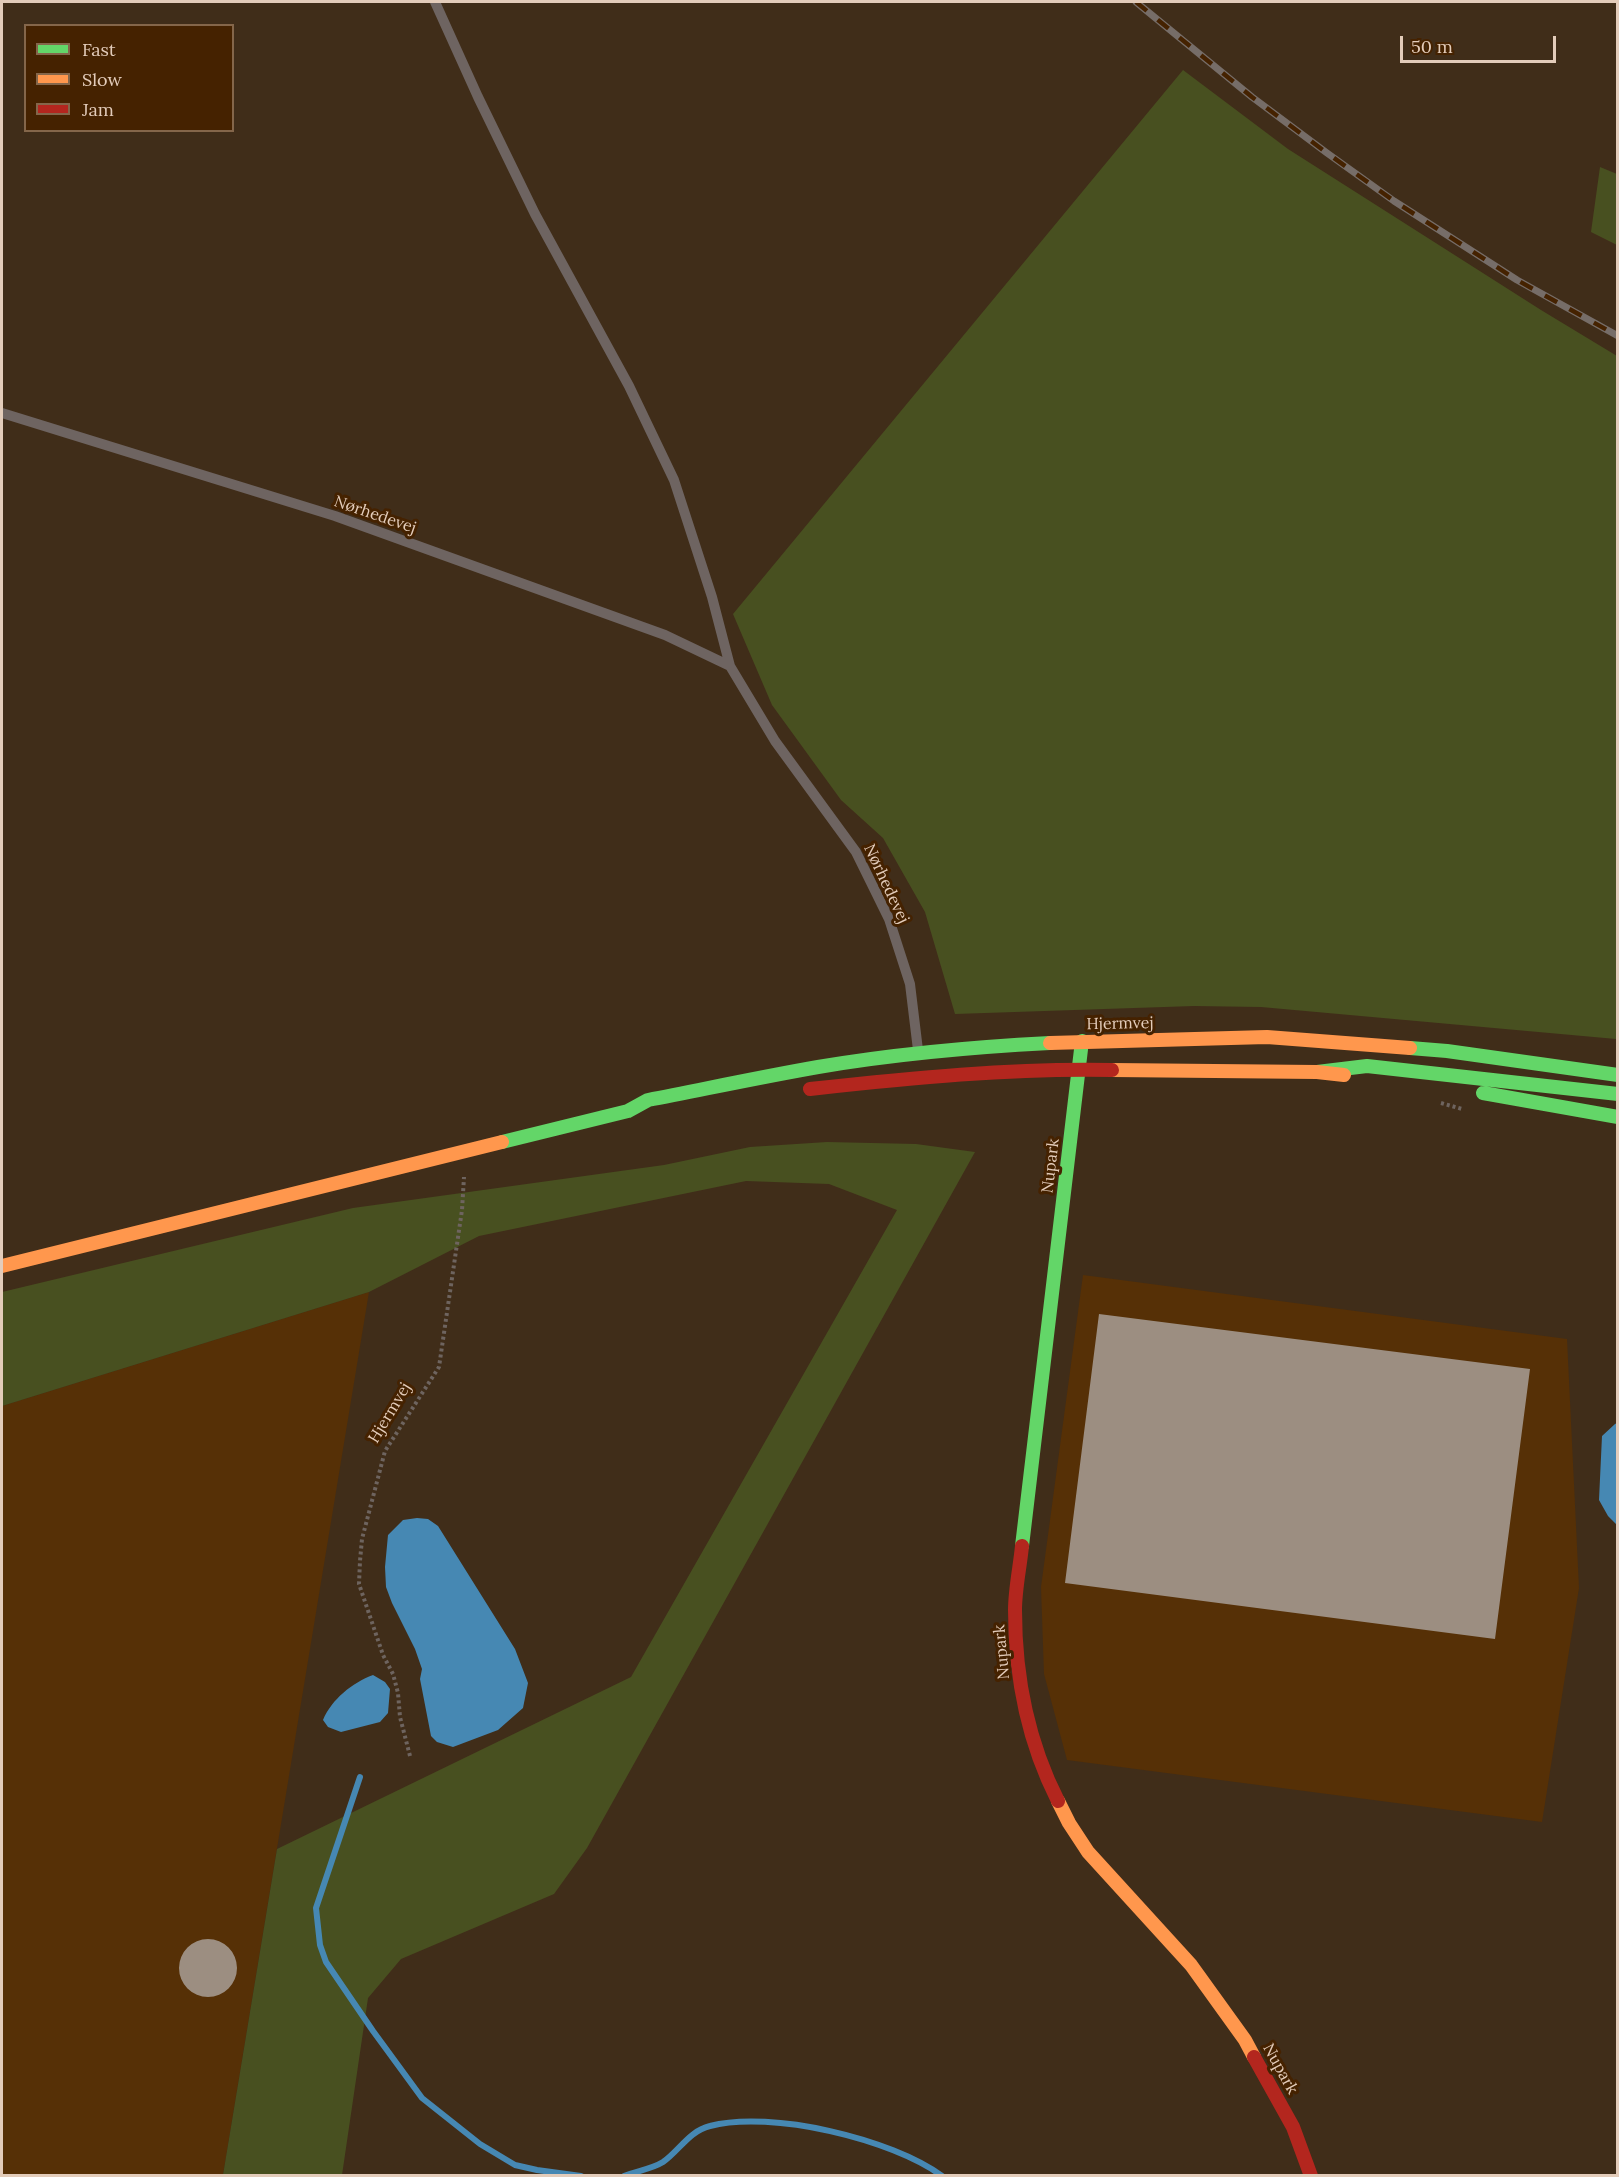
<!DOCTYPE html>
<html>
<head>
<meta charset="utf-8">
<style>
	body { margin:0 }
	#map { position:relative; width:1619px; height:2177px; overflow:hidden; background:#402d19; font-family:Lora,serif }
	canvas { display:block }
	.frame { position:absolute; inset:0; border:3px solid #e3ccba; pointer-events:none }
	.legend { position:absolute; left:24px; top:24px; width:210px; height:108px; box-sizing:border-box; background:#452200; border:2px solid #84664a; margin:0; padding:8px 10px; list-style:none; font-size:18px; color:#e3ccba }
	.legend li { display:flex; align-items:center; gap:12px; height:30px }
	.legend b { width:30px; border:2px solid #84664a }
	.scale { position:absolute; left:1400px; top:36px; width:156px; height:27px; box-sizing:border-box; border:3px solid #e3ccba; border-top:0; padding-left:8px; font-size:18px; line-height:21px; white-space:nowrap; color:#e3ccba; -webkit-text-stroke:4px #452200; paint-order:stroke }
</style>
</head>
<body>
<div id="map">
<canvas width="1619" height="2177"></canvas>
<div class="frame"></div>
<ul class="legend">
<li><b style="height:8px;background:#63d668"></b>Fast</li>
<li><b style="height:8px;background:#ff974d"></b>Slow</li>
<li><b style="height:8px;background:#b3261e"></b>Jam</li>
</ul>
<div class="scale">50 m</div>
</div>
<script>
const context = document.querySelector('canvas').getContext('2d');
context.lineJoin = 'round';
function paint(path, color) {
  context.fillStyle = color;
  context.fill(path, 'evenodd');
}
function strokePath(path, color, width, dash) {
  context.strokeStyle = color;
  context.lineWidth = width;
  context.lineCap = dash ? 'butt' : 'round';
  context.setLineDash(dash || []);
  context.stroke(path);
}
function write(font, color, halo, rows, align = 'center') {
  context.font = font + ' Lora,serif';
  context.lineWidth = 6;
  context.setLineDash([]);
  context.textBaseline = 'middle';
  context.strokeStyle = halo;
  context.fillStyle = color;
  for (const [text, x, y, turn = 0] of rows) {
    context.save();
    context.translate(x, y);
    context.rotate((+turn || 0) * Math.PI / 180);
    context.textAlign = isNaN(turn) ? turn : align;
    if (halo) context.strokeText(text, 0, 0);
    context.fillText(text, 0, 0);
    context.restore();
  }
}
paint(new Path2D(`
	M1083 1275 1567 1339 1579 1588 1542 1822 1067 1760 1044 1674 1041 1587Z
	M369 1292 223 2175 2 2176V1406Z`), '#563006');
paint(new Path2D(`
	M1183 70 1288 149 1541 310 1617 356 1616 1039 1261 1007 1194 1006 955 1014 925 912 883 838 841 800 772 705 733 614Z
	M1600 167 1617 174V245L1591 232Z
	M827 1142 916 1144 975 1152 587 1848 554 1894 401 1959 368 1998 342 2175H223L277 1849 631 1677 897 1210 829 1184 746 1181 479 1236 369 1292 2 1406V1292L353 1208 664 1165 750 1147Z`), '#485020');
paint(new Path2D(`
	M1617 1423 1618 1525H1617L1608 1516 1599 1500 1602 1436 1615 1424Z
	M417 1518 428 1519 438 1526 515 1649 528 1683 523 1708 498 1730 453 1747 437 1742 431 1736 420 1679 422 1669 415 1649 392 1603 386 1587 385 1567 388 1535 403 1520Z
	M373 1675 385 1682 390 1689 388 1713 380 1722 341 1732 328 1727 323 1720C332 1699 352 1683 373 1675Z`), '#4688b3');
strokePath(new Path2D(`
	M360 1777 316 1908 320 1945 326 1962 373 2031 422 2098 480 2144 515 2165 537 2170 581 2176
	M624 2176C636 2171 652 2169 663 2162 679 2151 689 2131 710 2126 771 2110 892 2139 942 2176`), '#4688b3', 6);
paint(new Path2D(`
	M1099 1314 1530 1369 1495 1639 1065 1583Z
	M179 1968a29 29 0 1 1 58 0a29 29 0 1 1-58 0Z`), '#9c8e81');
strokePath(new Path2D(`
	M1441 1103 1462 1109
	M410 1756 400 1717 398 1693 393 1674 383 1655 359 1584 360 1561 362 1539 385 1451 439 1367 462 1210 464 1177`), '#6e645f', 4, [3, 3]);
strokePath(new Path2D(`
	M2 413 335 516 665 635 730 666 712 597 674 480 629 386 535 214 478 97 435 2
	M730 666 775 741 856 852 889 919 910 984 918 1050`), '#6e6461', 10);
strokePath(new Path2D(`
	M1410 1048 1447 1051 1618 1075
	M1317 1072 1367 1066 1618 1094
	M1483 1093 1618 1117
	M502 1142 628 1111 648 1100C705 1089 761 1077 818 1067 895 1054 972 1047 1050 1043
	M1022 1546 1082 1041`), '#63d668', 14);
strokePath(new Path2D(`
	M1050 1043 1267 1037 1410 1048
	M1112 1070 1317 1072 1344 1075
	M2 1266 502 1142
	M1058 1801 1069 1823 1088 1852 1191 1965 1245 2040 1254 2057`), '#ff974d', 14);
strokePath(new Path2D(`
	M810 1089C910 1078 1011 1068 1112 1070
	M1022 1546C1020 1567 1015 1589 1015 1610 1015 1677 1028 1742 1058 1801
	M1254 2057 1293 2127 1311 2176`), '#b3261e', 14);
const rail = new Path2D(`
	M1136 2 1252 97 1327 153 1394 201 1517 280 1618 336`);
strokePath(rail, '#766d68', 7);
strokePath(rail, '#452200', 4.5, [14]);
write('16px', '#e3ccba', '#452200', [
	["Nørhedevej",375,515,19],
	["Nørhedevej",886,884,65],
	["Hjermvej",1120,1024,-1],
	["Nupark",1051,1166,-83],
	["Hjermvej",390,1413,-59],
	["Nupark",1002,1652,-95],
	["Nupark",1280,2069,61]
]);
</script>
</body>
</html>
